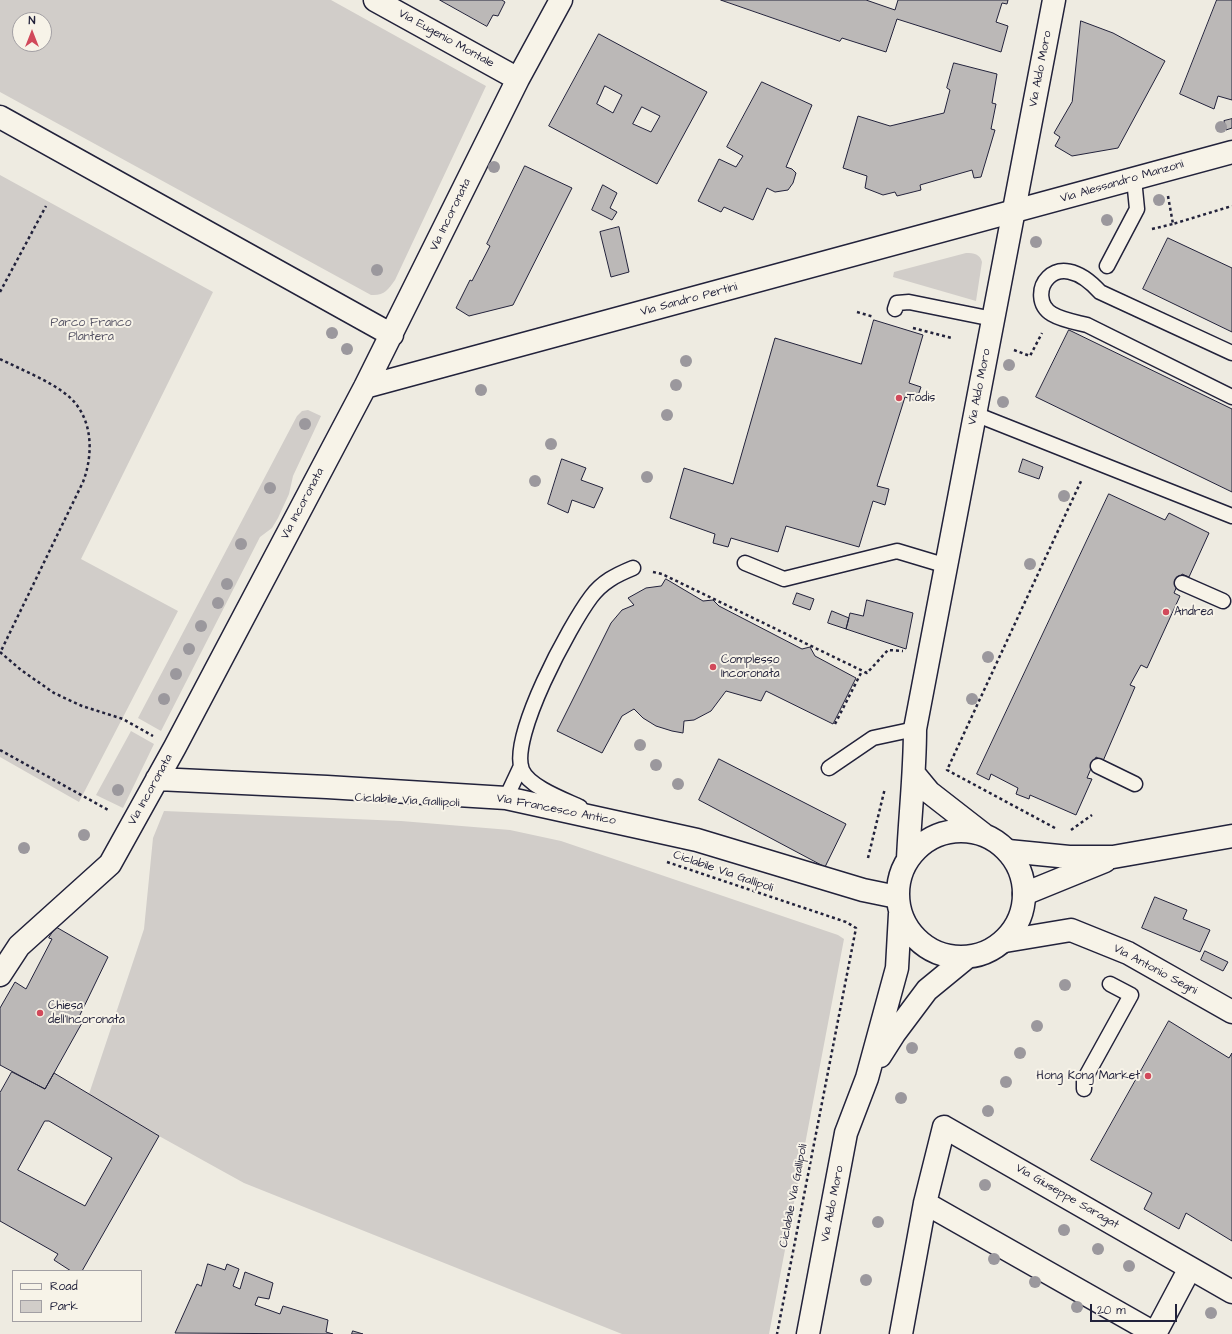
<!DOCTYPE html>
<html>
<head>
<meta charset="utf-8">
<style>
	body { margin:0 }
	#map { position:relative; width:1232px; height:1334px; overflow:hidden; background:#eeebe1; font-family:"Architects Daughter",sans-serif }
	canvas { display:block }
	.legend { position:absolute; left:12px; top:1270px; width:130px; height:52px; box-sizing:border-box; background:#f7f3e8; border:1px solid #a29fa3; margin:0; padding:5px 7px; list-style:none; font-size:12px; color:#22223b }
	.legend li { display:flex; align-items:center; gap:8px; height:20px }
	.legend b { width:20px; border:1px solid #a29fa3 }
	.north { position:absolute; left:12px; top:12px; width:40px; height:40px; box-sizing:border-box; background:#f7f3e8; border:1px solid #a29fa3; border-radius:50%; rotate:0deg; font-size:11px; font-weight:700; line-height:16px; text-align:center; color:#22223b }
	.north::after { content:''; display:block; margin:auto; width:14px; height:18px; background:#d1495b; clip-path:polygon(50% 0,100% 100%,50% 72%,0 100%) }
	.scale { position:absolute; left:1090px; top:1304px; width:87px; height:18px; box-sizing:border-box; border:2px solid #22223b; border-top:0; padding-left:5px; font-size:12px; line-height:14px; white-space:nowrap; color:#22223b; -webkit-text-stroke:3px #f7f3e8; paint-order:stroke }
</style>
</head>
<body>
<div id="map">
<canvas width="1232" height="1334"></canvas>
<ul class="legend">
<li><b style="height:5px;background:#f7f3e8"></b>Road</li>
<li><b style="height:11px;background:#d1cdc9"></b>Park</li>
</ul>
<div class="north">N</div>
<div class="scale">20 m</div>
</div>
<script>
const context = document.querySelector('canvas').getContext('2d');
context.lineJoin = 'round';
function paint(path, color) {
  context.fillStyle = color;
  context.fill(path, 'evenodd');
}
function strokePath(path, color, width, dash) {
  context.strokeStyle = color;
  context.lineWidth = width;
  context.lineCap = dash ? 'butt' : 'round';
  context.setLineDash(dash || []);
  context.stroke(path);
}
function write(font, color, halo, rows, align = 'center') {
  context.font = font + ' "Architects Daughter",sans-serif';
  context.lineWidth = 4;
  context.setLineDash([]);
  context.textBaseline = 'middle';
  context.strokeStyle = halo;
  context.fillStyle = color;
  for (const [text, x, y, turn = 0] of rows) {
    context.save();
    context.translate(x, y);
    context.rotate((+turn || 0) * Math.PI / 180);
    context.textAlign = isNaN(turn) ? turn : align;
    if (halo) context.strokeText(text, 0, 0);
    context.fillText(text, 0, 0);
    context.restore();
  }
}
paint(new Path2D(`
	M0 0H331L486 86 395 280C388 290 384 296 371 295L0 92ZM20 20H44V44H20Z
	M0 175 213 292 81 559 178 611 79 802 0 757Z
	M966 253C974 253 980 254 982 262L976 301 893 277 894 272Z
	M308 410 321 416 293 476 289 494 278 518 272 528 260 537 161 731 138 718 297 416 302 411Z
	M131 731 154 744 123 808 96 795Z
	M164 811 401 821 510 830 561 841 838 935 844 939 769 1334H622L244 1183 159 1136 89 1094 144 929 153 838Z`), '#d1cdc9');
const building = new Path2D(`
	M440 0H502L505 2 498 16 493 15 487 26Z
	M721 0H866L895 10 898 0H1008L1007 4 1002 3 996 22 1008 26 1001 52 897 19 886 52 842 38 840 41Z
	M1217 0H1232V100L1218 96 1214 109 1180 94Z
	M1081 21 1113 33 1165 61 1118 148 1072 156 1055 146 1060 137 1054 133 1072 102Z
	M599 34 707 92 657 184 549 126ZM605 86 622 95 613 113 597 104ZM642 107 660 116 651 132 633 124Z
	M954 63 997 74 992 103 996 104 991 129 995 130 981 177 974 178 972 170 920 185 921 190 897 196 895 192 883 195 865 188 867 176 843 168 858 116 890 126 944 113 950 90 947 88Z
	M762 82 812 105 786 167 792 169 796 173 793 183 788 190 775 192 767 188 753 220 724 207 721 212 698 201 719 159 736 167 743 156 727 147Z
	M1232 119V128L1226 130 1224 121Z
	M525 166 572 188 513 305 469 316 456 308 470 280 472 281 490 246 487 244Z
	M603 185 617 193 610 208 617 212 612 220 592 210Z
	M619 227 629 272 611 277 600 232Z
	M1168 238 1232 268V332L1143 289Z
	M874 320 923 335 909 383 921 387 916 401 905 397 877 486 889 489 885 505 873 501 859 547 786 526 778 552 731 538 728 547 713 543 715 534 670 518 684 468 733 484 775 338 861 364Z
	M1069 330 1232 409V492L1036 397Z
	M562 459 586 468 581 480 603 488 594 508 572 500 568 513 548 504Z
	M1023 459 1043 467 1039 479 1019 472Z
	M1109 494 1165 520 1169 513 1209 533 1189 577 1182 574 1174 593 1180 596 1147 668 1141 665 1130 685 1135 687 1103 761 1096 757 1087 778 1092 779 1076 815 1030 795 1029 799 1016 794 1018 788 991 774 989 780 977 774Z
	M666 579 703 601 713 600 719 606 802 649 810 647 815 656 856 678 833 724 766 691 761 701 726 691 711 711 694 720 684 721 683 733 672 731 656 726 643 718 634 709 622 716 602 753 557 731 611 623 622 610 634 605 628 598 646 588 661 586Z
	M797 593 814 599 810 610 793 604Z
	M867 600 913 613 906 649 846 629 850 613 863 616Z
	M832 611 849 618 846 629 828 623Z
	M719 759 846 824 825 867 699 800Z
	M1155 897 1187 910 1183 919 1210 930 1200 952 1142 928Z
	M56 927 108 957 78 1019 83 1021 45 1089 0 1065V1008L15 982 26 989 52 939 49 938Z
	M1205 951 1228 962 1223 971 1201 960Z
	M1169 1021 1229 1058 1232 1053V1241L1186 1213 1179 1229 1144 1209 1152 1193 1091 1160Z
	M12 1072 45 1089 54 1073 159 1136 82 1271H71L54 1260 58 1254 0 1221V1093ZM45 1121H49L112 1158 85 1206 18 1170Z
	M208 1264 225 1270 227 1264 239 1269 233 1286 240 1289 245 1272 273 1283 269 1299 258 1297 255 1305 280 1314 283 1306 328 1320 326 1332 333 1334 175 1333 197 1284 201 1286Z
	M353 1331 363 1334H352Z`);
paint(building, '#bbb8b7');
strokePath(building, '#22223b', 1);
const service = new Path2D(`
	M1107 266 1137 209 1134 179
	M895 309 897 303 909 302 993 319
	M1232 353 1100 292C1054 241 1024 297 1052 314 1062 320 1075 322 1087 325L1232 397
	M975 414 1232 516
	M745 563 784 579 897 551 947 566
	M1182 583 1223 601
	M1098 766 1135 784
	M829 768 873 738 915 729
	M506 798 521 766
	M580 807C565 800 529 787 522 770 509 737 570 625 591 597 602 582 616 575 633 568
	M1084 1089V1080L1131 995 1110 984`);
const minor = new Path2D(`
	M375 0 518 79
	M0 117 392 335
	M365 387 1232 152
	M157 779 327 787 506 798 697 840 863 890 897 897
	M1005 941 1071 930 1128 953 1232 1012
	M0 975 19 946 110 864 175 747 365 387 518 79 561 0
	M925 1203 1156 1334
	M901 1334 925 1203 944 1127 1232 1292
	M1155 1334 1190 1268`);
const tertiary = new Path2D(`
	M1008 851 1069 857H1113L1232 836
	M1024 894 1105 861`);
const secondary = new Path2D(`
	M915 775 929 792 983 834
	M898 894a63 63 0 1 1 126 0a63 63 0 1 1-126 0Z
	M908 859C910 815 915 773 915 729L1054 0
	M880 1056 894 1034 927 990 966 958
	M808 1334 846 1133 867 1078 897 968 900 914`);
strokePath(service, '#22223b', 17);
strokePath(minor, '#22223b', 25);
strokePath(tertiary, '#22223b', 25);
strokePath(secondary, '#22223b', 25);
strokePath(new Path2D(`
	M1168 196 1173 224 1232 206
	M1152 229 1173 224
	M0 292 46 206
	M857 312 874 317
	M913 328 952 338
	M1014 350 1030 356 1042 333
	M0 359C20 369 50 381 67 395 93 416 94 453 83 482L0 653
	M653 572 662 574 867 673 888 650 903 651
	M0 652 21 670 54 693 82 706 123 719 153 736
	M835 724 862 671
	M0 750 110 811
	M1055 828 947 770 1082 479
	M1071 830 1092 815
	M868 858 885 788
	M667 862 846 922 856 928 777 1334`), '#22223b', 2.5, [3, 3]);
strokePath(service, '#f7f3e8', 14);
strokePath(minor, '#f7f3e8', 22);
strokePath(tertiary, '#f7f3e8', 22);
strokePath(secondary, '#f7f3e8', 22);
context.fillStyle = '#9b989d';
for (const [x, y] of [
	[1221,127],
	[494,167],
	[1159,200],
	[1107,220],
	[1036,242],
	[377,270],
	[332,333],
	[347,349],
	[686,361],
	[1009,365],
	[676,385],
	[481,390],
	[1003,402],
	[667,415],
	[305,424],
	[551,444],
	[647,477],
	[535,481],
	[270,488],
	[1064,496],
	[241,544],
	[1030,564],
	[227,584],
	[218,603],
	[201,626],
	[189,649],
	[988,657],
	[176,674],
	[164,699],
	[972,699],
	[640,745],
	[656,765],
	[678,784],
	[118,790],
	[84,835],
	[24,848],
	[1065,985],
	[1037,1026],
	[912,1048],
	[1020,1053],
	[1006,1082],
	[901,1098],
	[988,1111],
	[985,1185],
	[878,1222],
	[1064,1230],
	[1098,1249],
	[994,1259],
	[1129,1266],
	[866,1280],
	[1035,1282],
	[1077,1307],
	[1211,1313]
]) {
  context.beginPath();
  context.arc(x, y, 6, 0, 2 * Math.PI);
  context.fill();
}
for (const [x, y, r, color] of [
	[899,398,4,"#d1495b"],
	[1166,612,4,"#d1495b"],
	[713,667,4,"#d1495b"],
	[40,1013,4,"#d1495b"],
	[1148,1076,4,"#d1495b"]
]) {
  const dot = new Path2D();
  dot.arc(x, y, r, 0, 2 * Math.PI);
  context.fillStyle = color;
  context.fill(dot);
  strokePath(dot, '#f7f3e8', 1.5);
}
write('12px', '#22223b', '#f7f3e8', [
	["Via Eugenio Montale",446,39,29],
	["Via Aldo Moro",1041,69,-79],
	["Via Alessandro Manzoni",1122,182,-16],
	["Via Incoronata",451,215,-64],
	["Via Sandro Pertini",689,300,-15],
	["Via Aldo Moro",980,387,-79],
	["Via Incoronata",303,504,-62],
	["Via Incoronata",151,790,-61],
	["Ciclabile Via Gallipoli",407,801,3],
	["Via Francesco Antico",556,810,11],
	["Ciclabile Via Gallipoli",723,872,19],
	["Via Antonio Segni",1155,970,28],
	["Ciclabile Via Gallipoli",794,1196,-79],
	["Via Giuseppe Saragat",1067,1197,30],
	["Via Aldo Moro",833,1204,-79]
]);
write('12px', '#575566', '#f7f3e8', [
	["Parco Franco",91,323],
	["Plantera",91,337]
]);
write('12px', '#22223b', '#f7f3e8', [
	["Todis",907,398],
	["Andrea",1174,612],
	["Complesso",721,660],
	["Incoronata",721,674],
	["Chiesa",48,1006],
	["dell'Incoronata",48,1020],
	["Hong Kong Market",1140,1076,"right"]
], 'left');
</script>
</body>
</html>
